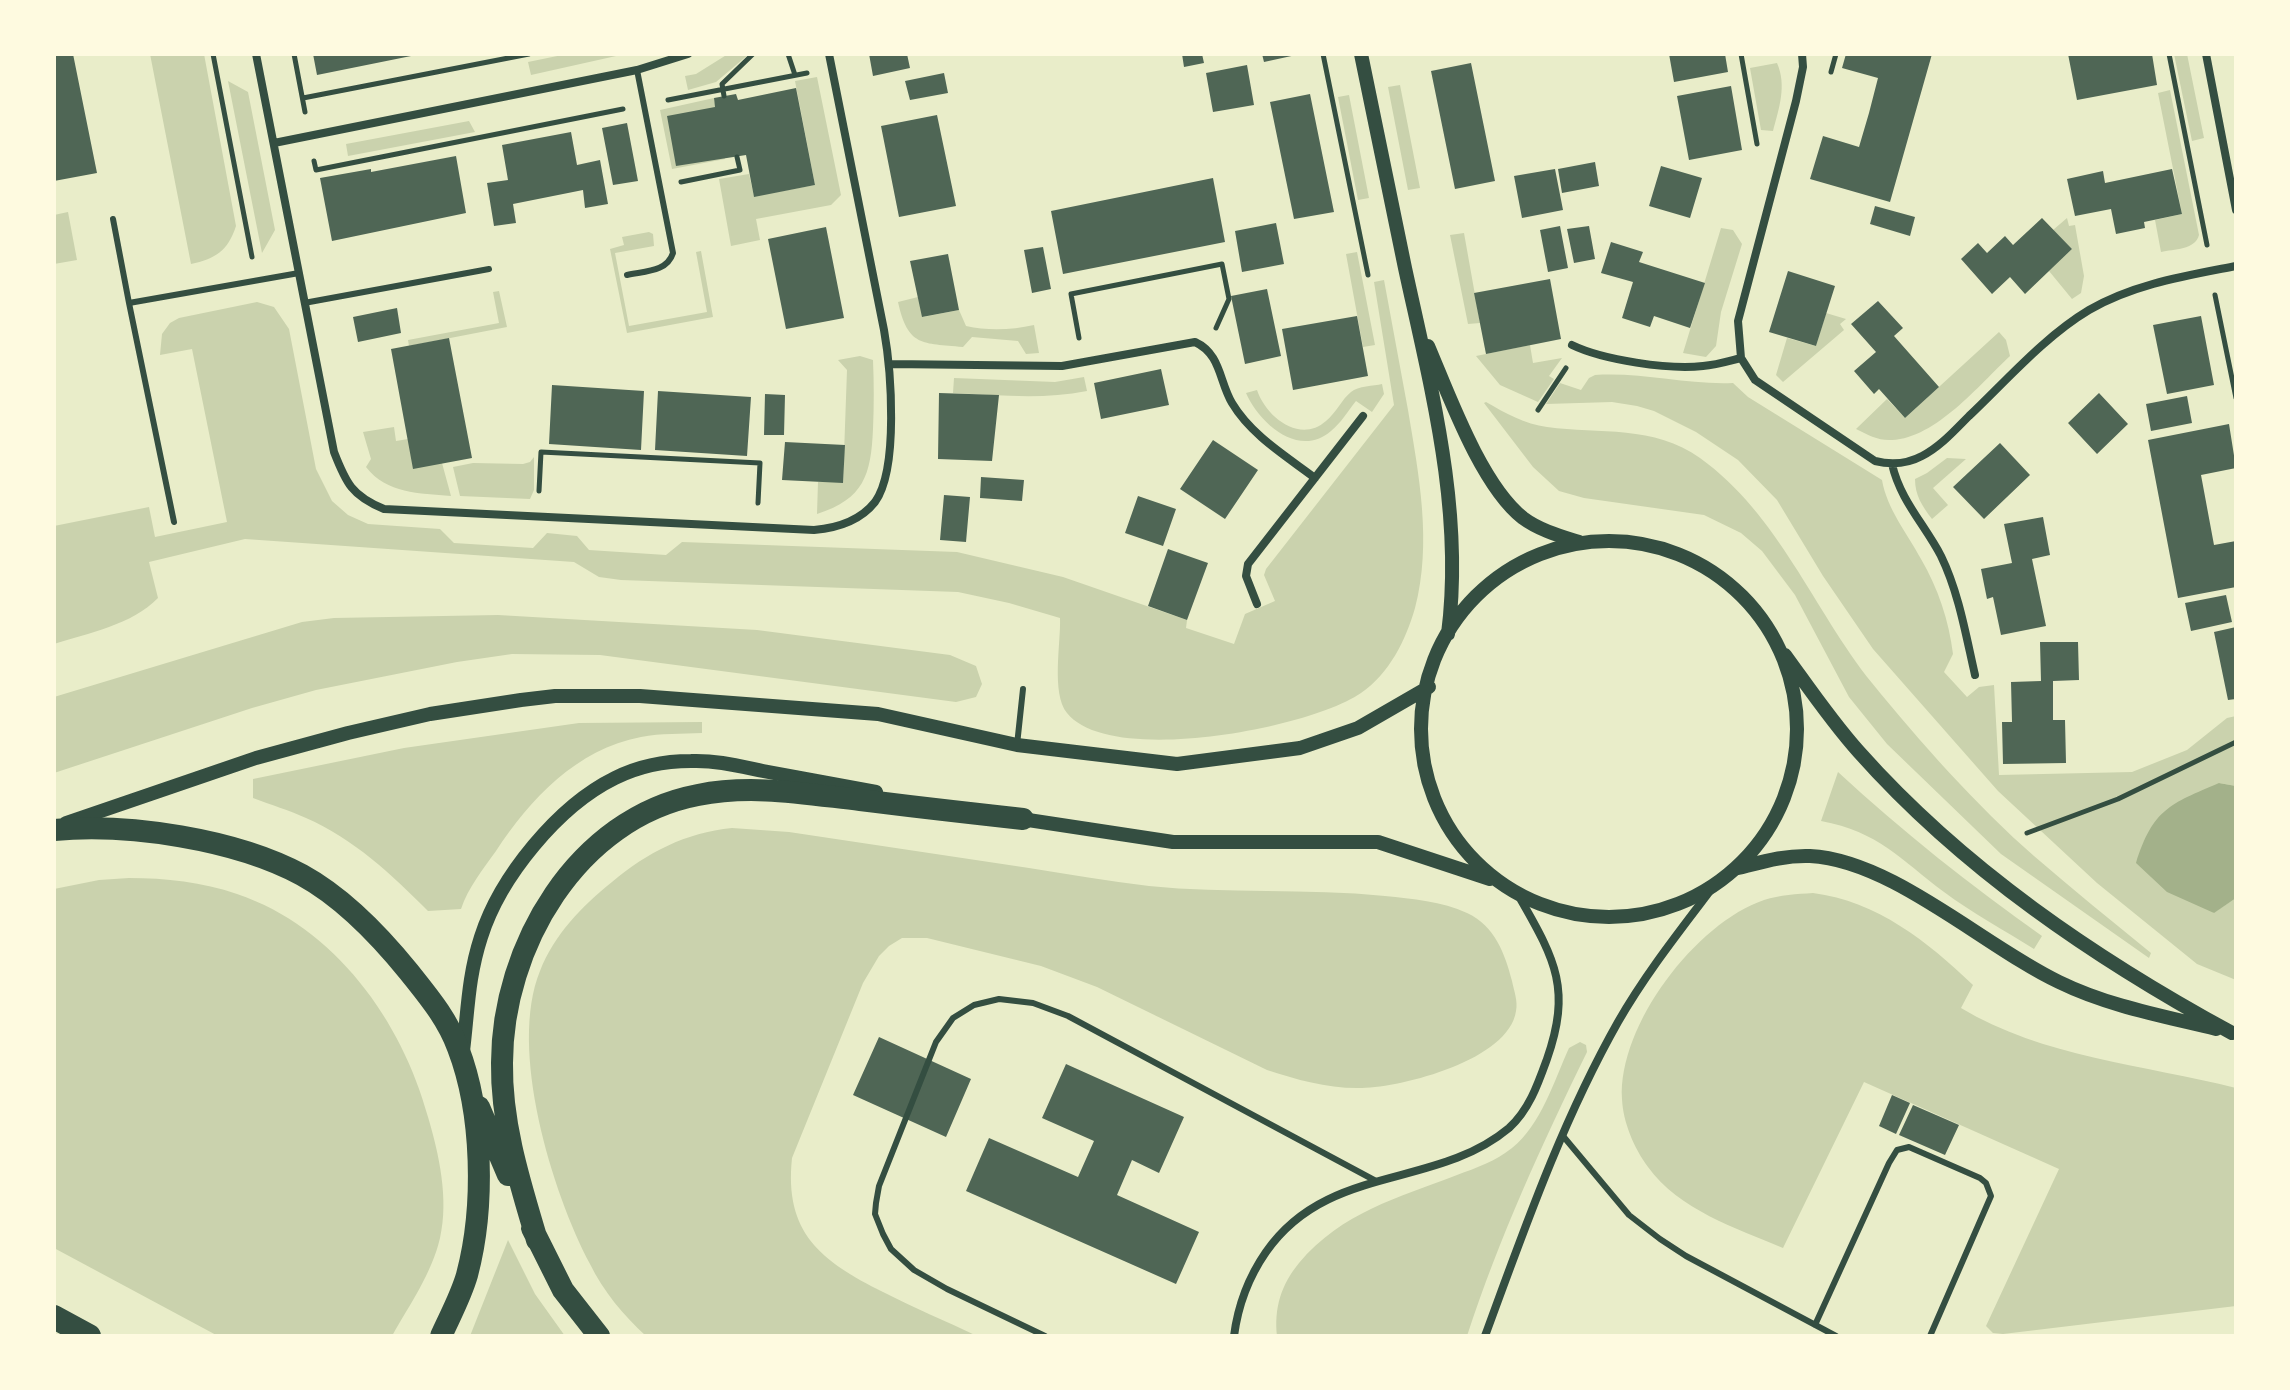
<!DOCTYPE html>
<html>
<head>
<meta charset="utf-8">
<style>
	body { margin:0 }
	#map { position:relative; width:2290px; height:1390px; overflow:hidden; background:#e9edc9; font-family:Cabin,sans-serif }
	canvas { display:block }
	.frame { position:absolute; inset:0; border:56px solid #fefae0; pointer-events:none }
</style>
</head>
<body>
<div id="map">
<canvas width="2290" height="1390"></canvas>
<div class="frame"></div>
</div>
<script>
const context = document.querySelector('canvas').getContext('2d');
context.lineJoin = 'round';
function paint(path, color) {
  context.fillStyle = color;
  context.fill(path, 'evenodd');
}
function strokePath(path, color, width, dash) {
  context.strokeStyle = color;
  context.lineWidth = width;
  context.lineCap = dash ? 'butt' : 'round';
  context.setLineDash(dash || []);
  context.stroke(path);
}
paint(new Path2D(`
	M150 54H204L236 226C228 251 215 259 191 264Z
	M567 54H625L531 75 528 62Z
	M728 54H749L716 82 688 90 685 76 696 74Z
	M2174 54H2187L2204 138 2192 141Z
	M1777 63C1787 86 1779 108 1773 131L1761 130 1750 68Z
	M817 77 841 195 831 205 756 219 760 240 731 246 719 179 749 174 754 196 815 185 795 81Z
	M228 81 248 92 275 230 262 253Z
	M1400 85 1420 188 1408 190 1388 87Z
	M2170 90 2199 235C2195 250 2174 249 2161 252L2155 220 2182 214 2158 93Z
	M1349 95 1369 198 1358 200 1338 97Z
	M714 98 725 159 672 169 660 110Z
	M469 121 475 132 348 156 346 144Z
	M68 212 77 260 54 264V215Z
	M2067 218 2069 226 2075 225 2084 276 2081 293 2072 299 2049 271 2072 249 2053 230Z
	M1721 228 1733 230 1742 244 1721 312 1716 346 1706 357 1683 353Z
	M649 232 653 234 654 246 615 253 629 326 707 312 696 252 701 251 713 317 627 333 610 249 624 245 622 237Z
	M1464 233 1480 323 1468 324 1450 235Z
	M1357 252 1375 345 1363 347 1346 254Z
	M1384 280C1392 323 1400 367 1408 410 1419 476 1432 542 1415 608 1406 640 1389 674 1361 693 1311 728 1110 767 1067 713 1051 693 1061 643 1060 618L1009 603 958 592 621 580 599 577 574 562 245 539 149 562 158 598C132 625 88 633 54 644V526L149 507 155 537 227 522 192 349 160 355 162 334 170 323 179 318 257 302 274 307 289 329 316 469 332 501 348 515 368 524 440 529 454 543 533 548 547 533 577 536 589 550 666 555 682 542 957 552 1063 577 1187 620 1186 628 1234 644 1245 614 1275 601 1264 575 1266 569 1394 405 1374 282Z
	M499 291 507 327 409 346 408 340 499 323 493 292Z
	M918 297 923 317 959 310 966 326C988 331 1012 330 1034 325L1039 353 1026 354 1018 341 972 337 963 347C922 343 908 347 898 302Z
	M1826 313 1846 319 1840 324 1844 330 1783 382 1776 375 1787 338 1816 346Z
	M1999 332 2006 340 2010 356C1979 385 1936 438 1892 440 1879 441 1868 435 1856 429L1887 399 1905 418Z
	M1530 345 1533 363 1562 358 1549 376 1554 379 1538 402 1500 385 1476 356Z
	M860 356 873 360C874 383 874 406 873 429 871 475 864 499 817 514L818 482H843L847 370 838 360Z
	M1595 375C1642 372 1687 385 1733 383L1748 397 1882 480C1887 509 1907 533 1921 559 1938 588 1949 621 1953 654L1944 672 1967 697 1979 687 1994 685 1999 775 2132 772 2187 750 2227 718 2236 716V786L2219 783 2213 913 2236 898V980L2197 964 2097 883 1998 791 1873 649 1823 576 1777 500 1738 460 1696 432 1654 411 1637 406 1612 402 1546 404 1560 383 1581 390 1589 378Z
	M1084 377 1087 391C1042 400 998 395 953 393L954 378 1055 382Z
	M1382 384 1384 394 1372 412 1356 401C1348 411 1341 423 1331 431 1299 459 1259 423 1246 393L1257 390C1266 417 1300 444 1326 421 1336 413 1342 399 1351 392 1358 386 1374 386 1382 384Z
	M1486 402C1505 413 1525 424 1547 427 1600 434 1654 425 1700 458 1779 515 1813 609 1872 683 1919 741 1978 807 2034 856 2072 889 2112 921 2151 953L2149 958 2001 854 1887 744 1849 697 1795 595 1762 551 1741 533 1704 515 1584 498 1559 491 1533 467 1484 403Z
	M394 427 396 441 408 439 442 463 451 496C419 493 387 494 366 467L371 459 363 432Z
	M534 457V490L530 499 460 496 453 467 473 463 523 464 530 462Z
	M1947 458 1966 459 1933 488 1948 505 1932 519C1922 506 1915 495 1915 479L1927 473Z
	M498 615 757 630 950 655 976 666 982 684 976 697 956 702 600 655 512 654 457 662 316 690 252 708 54 773V697L302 622 334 618Z
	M702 722V733C682 734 661 733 641 737 577 749 530 799 496 851 483 869 468 888 461 909L428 911C391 874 354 839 306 818 289 810 271 805 253 798V779L404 748 579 723Z
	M1838 772C1903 832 1970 885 2042 936L2034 949C2004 930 1972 913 1944 892 1900 859 1879 832 1821 821Z
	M732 828 789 832C869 844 949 856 1029 868 1068 874 1108 881 1149 886 1227 894 1306 888 1385 896 1412 899 1442 901 1467 913 1495 926 1505 954 1512 981 1514 991 1518 1001 1516 1011 1509 1060 1403 1087 1362 1088 1329 1089 1298 1080 1267 1070L1097 987 1041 966 927 938H902L889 946 879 956 863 983 792 1158C784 1233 821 1261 883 1292 914 1308 946 1321 977 1336H646C624 1316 603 1291 590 1264 552 1192 508 1049 540 971 554 935 582 906 612 882 648 852 685 833 732 828Z
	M129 878C166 878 202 882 237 894 335 927 402 1021 428 1117 439 1154 449 1199 440 1238 432 1273 410 1304 392 1336H218L54 1248V889L99 880Z
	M1813 893C1877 901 1928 942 1973 985L1961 1008C2042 1057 2145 1065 2236 1088V1306L2003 1334 1993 1333 1986 1326 2059 1169 1864 1082 1783 1248C1736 1228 1679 1210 1648 1167 1634 1148 1623 1122 1622 1099 1618 1025 1696 923 1764 900 1780 895 1797 894 1813 893Z
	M1580 1042 1586 1045 1587 1052C1542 1144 1499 1238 1467 1336H1277C1274 1308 1281 1285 1299 1263 1342 1212 1398 1198 1457 1175 1476 1168 1496 1161 1512 1148 1541 1125 1554 1081 1569 1048Z
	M508 1240 535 1294 565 1336H470Z`), '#cad2ad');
paint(new Path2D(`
	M2219 783 2236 786V898L2214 913 2167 892 2136 863C2153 809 2170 804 2219 783Z`), '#a3b18a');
paint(new Path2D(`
	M54 54H73L97 173 54 181Z
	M313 54H416V55L317 75Z
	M869 54H907L910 68 873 76Z
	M1182 54H1202L1204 63 1184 67Z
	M1262 54H1296V55L1264 62Z
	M1669 54H1725L1728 72 1674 82Z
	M1846 54H1932L1890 202 1810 179 1823 136 1859 147 1869 113 1878 78 1842 68Z
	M2068 54H2152L2157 85 2077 100Z
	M1471 63 1495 181 1455 189 1431 71Z
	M1247 65 1254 105 1213 112 1206 73Z
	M944 73 948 93 910 100 905 81Z
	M1731 86 1742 150 1689 160 1677 96Z
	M796 88 815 185 754 197 746 155 676 166 667 116 715 107 714 98 736 94 738 100Z
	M1310 94 1334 212 1294 219 1270 102Z
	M937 115 956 206 899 217 881 126Z
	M627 123 638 181 613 185 602 128Z
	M571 132 577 165 600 160 608 204 585 208 583 190 513 204 516 223 494 226 487 183 508 180 502 145Z
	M456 156 466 213 332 241 320 178 371 169V172Z
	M1595 162 1599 186 1562 193 1558 169Z
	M1661 166 1702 178 1690 218 1649 206Z
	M1555 169 1563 210 1522 218 1514 176Z
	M2172 169 2182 214 2144 222 2145 228 2116 234 2111 209 2075 216 2067 179 2103 171 2105 183Z
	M1213 178 1225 242 1063 274 1051 211Z
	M1875 206 1915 217 1910 236 1870 224Z
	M2042 218 2072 249 2025 294 2010 277 1992 294 1961 259 1978 243 1987 253 2005 236 2013 245Z
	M1276 223 1284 264 1242 272 1235 231Z
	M1560 226 1568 268 1548 272 1540 230Z
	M1589 226 1595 259 1574 263 1567 229Z
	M826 227 844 318 786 329 768 239Z
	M1611 242 1643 252 1639 262 1705 283 1690 328 1654 316 1650 327 1622 318 1633 282 1601 273Z
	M1043 247 1051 289 1032 293 1024 250Z
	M948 254 959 310 922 317 910 261Z
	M1788 271 1835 286 1816 346 1769 332Z
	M1550 279 1561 339 1486 354 1474 293Z
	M1267 289 1281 356 1245 364 1231 296Z
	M1878 301 1903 328 1894 336 1939 387 1905 418 1879 389 1874 394 1854 371 1876 352 1851 324Z
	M397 308 401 333 358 342 353 317Z
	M1357 316 1368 376 1293 390 1282 329Z
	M2201 316 2214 385 2167 394 2153 325Z
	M449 338 472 458 413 469 391 349Z
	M1161 369 1169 405 1101 419 1094 383Z
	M552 385 644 391 641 450 549 444Z
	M658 391 751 397 747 456 655 450Z
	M939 393 999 395 992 461 938 459Z
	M2099 393 2128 424 2097 454 2068 423Z
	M765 394 785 395 784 435H764Z
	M2187 396 2192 423 2151 431 2146 404Z
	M2229 424 2236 468 2201 475 2214 545 2236 541V587L2178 598 2148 440Z
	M1213 440 1258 470 1225 519 1180 489Z
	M785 442 845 445 843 483 782 480Z
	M2000 443 2030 475 1984 519 1953 487Z
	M981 477 1024 480 1022 501 980 498Z
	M944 495 970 497 966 542 940 540Z
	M1138 496 1176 509 1163 546 1125 533Z
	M2043 517 2050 555 2032 559 2046 626 2001 635 1993 597 1987 599 1981 569 2012 563 2004 524Z
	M1168 549 1208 563 1187 620 1148 606Z
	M2226 595 2232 622 2191 631 2185 603Z
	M2236 627V699L2228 700 2214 632Z
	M2040 642H2078L2079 680 2053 681V720H2065L2066 763 2003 764 2002 722H2012L2011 682 2041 681Z
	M879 1037 971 1079 946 1137 853 1095Z
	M1066 1064 1184 1117 1159 1173 1132 1160 1117 1195 1199 1232 1176 1284 966 1191 989 1138 1078 1177 1094 1141 1042 1118Z
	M1892 1095 1910 1103 1896 1134 1879 1126Z
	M1913 1105 1959 1125 1945 1155 1899 1135Z`), '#4f6655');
strokePath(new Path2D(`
	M213 54 252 257
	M294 54 305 112
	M788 54 795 75
	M1323 54 1368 275
	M1741 54 1757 144
	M2169 54 2207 245
	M1831 72 1836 54
	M724 96 722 84 753 54
	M303 98 529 54
	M668 100 807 73
	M314 161 316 170 623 109
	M681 182 740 170 737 157
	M2215 295 2236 398
	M1079 338 1071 294 1222 264 1229 299 1216 328
	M1538 410 1566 368
	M539 491 541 452 760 463 758 503
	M2027 833 2118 799 2236 742`), '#344e41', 5);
strokePath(new Path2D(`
	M113 219 129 303
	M627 275C645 271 667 272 673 253L637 70
	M304 303 489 269
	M174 522 129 303 299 273
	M1017 745 1023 689
	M1563 1136 1629 1215 1660 1239 1686 1256 1836 1336
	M1815 1325 1889 1163 1897 1150 1909 1147 1980 1178 1986 1183 1991 1196 1930 1336
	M1045 1336 947 1289 914 1270 891 1249 883 1234 875 1214 876 1203 879 1186 936 1042 953 1018 974 1005 999 999 1033 1003 1068 1016 1376 1181`), '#344e41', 6);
strokePath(new Path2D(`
	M256 54 334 452C346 483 352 496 384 509L814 530C837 528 860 521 875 502 899 469 891 369 884 330L829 54
	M1802 54 1803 67 1796 101 1738 321 1741 358 1755 380 1875 461C1891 465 1907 464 1922 456 1940 447 1955 430 1969 416 2007 380 2044 337 2089 310 2134 284 2185 276 2236 266
	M2206 54 2236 210
	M274 143 637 70 688 54
	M1572 345C1603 360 1669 370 1703 366 1716 365 1729 361 1741 358
	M890 364 1062 366 1195 342C1221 354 1219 381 1232 403 1251 435 1286 456 1315 478
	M1892 464C1900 500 1925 525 1941 556 1959 593 1966 636 1975 675
	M1257 604 1246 576 1248 564 1363 416
	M1234 1336C1238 1305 1248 1278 1266 1252 1328 1163 1435 1190 1509 1128 1529 1110 1538 1084 1547 1059 1571 990 1556 961 1521 900
	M1485 1336C1524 1230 1562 1121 1618 1022 1646 973 1682 928 1716 883`), '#344e41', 8);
strokePath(new Path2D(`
	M1361 54C1376 125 1390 197 1405 268 1431 388 1464 511 1448 634
	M1428 346C1449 395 1481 485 1523 518 1539 530 1560 536 1579 542
	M1421 729a188 188 0 1 1 376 0a188 188 0 1 1-376 0Z
	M1785 655C1809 688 1832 722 1859 752 1963 869 2096 959 2232 1033
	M1015 818 1173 842H1378L1490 879
	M66 823 256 758 348 733 430 714 521 700 555 696H640L878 714 1017 745 1177 764 1300 748 1358 728 1429 687
	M1738 868C1762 862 1785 855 1810 856 1892 860 1985 947 2059 982 2108 1006 2163 1016 2216 1029
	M463 1051C468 1010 468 977 481 937 500 877 558 806 615 778 639 766 665 761 691 761 716 760 739 766 763 771 801 778 839 785 876 792`), '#344e41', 14);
strokePath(new Path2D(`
	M54 830C128 823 235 839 302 875 344 898 379 935 409 972 428 996 447 1018 458 1048 483 1113 485 1207 467 1275 461 1296 450 1316 441 1336
	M479 1107 508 1175
	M532 1228 563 1290 599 1336
	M537 1240C520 1183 501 1124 502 1063 502 947 577 818 698 795 752 784 806 794 860 800 915 807 969 813 1023 819`), '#344e41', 22);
strokePath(new Path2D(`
	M54 1317 89 1336`), '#344e41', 24);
</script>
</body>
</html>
